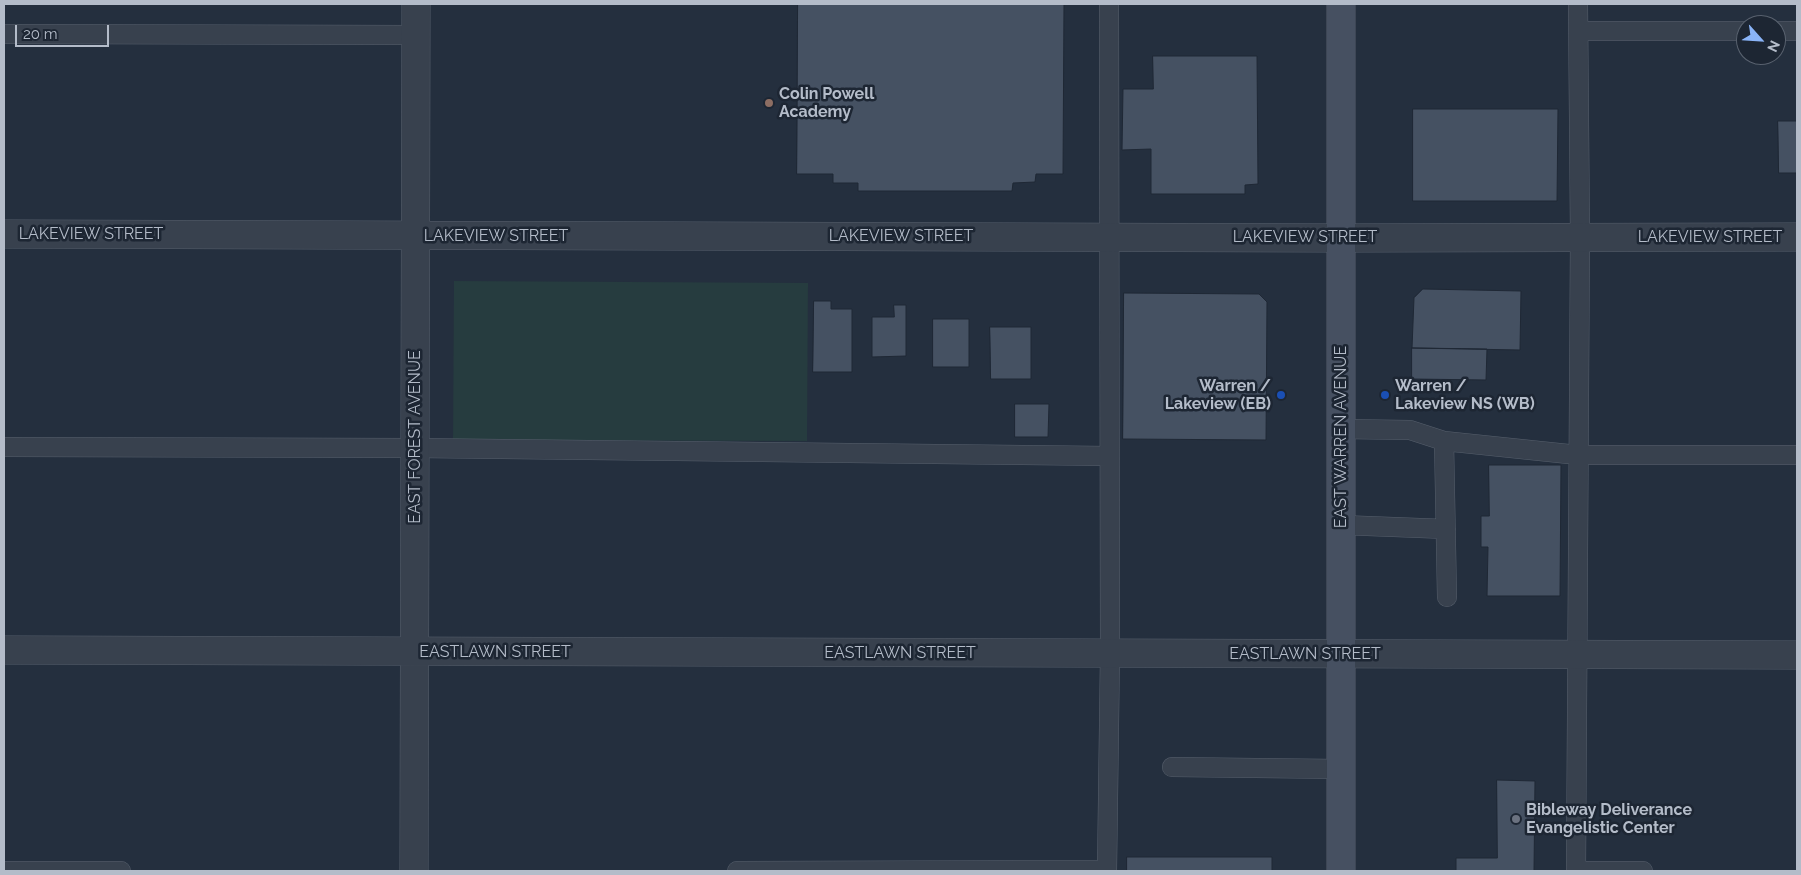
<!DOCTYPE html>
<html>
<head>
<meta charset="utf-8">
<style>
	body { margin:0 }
	#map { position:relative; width:1801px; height:875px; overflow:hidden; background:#242f3e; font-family:Raleway,sans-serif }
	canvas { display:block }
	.frame { position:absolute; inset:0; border:5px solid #b4bcc9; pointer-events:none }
	.north { position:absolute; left:1736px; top:15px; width:50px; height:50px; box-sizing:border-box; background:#1d2633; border:1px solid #59626f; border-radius:50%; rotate:116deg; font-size:14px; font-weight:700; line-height:20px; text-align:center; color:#b4bcc9 }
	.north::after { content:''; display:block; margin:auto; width:18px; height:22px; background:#8ab4f8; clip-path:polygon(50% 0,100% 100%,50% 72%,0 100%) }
	.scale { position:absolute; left:15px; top:25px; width:94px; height:22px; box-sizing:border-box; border:2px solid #b4bcc9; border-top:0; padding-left:6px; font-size:15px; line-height:18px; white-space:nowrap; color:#b4bcc9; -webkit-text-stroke:4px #1d2633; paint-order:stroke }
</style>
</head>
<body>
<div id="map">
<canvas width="1801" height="875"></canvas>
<div class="frame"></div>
<div class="north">N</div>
<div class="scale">20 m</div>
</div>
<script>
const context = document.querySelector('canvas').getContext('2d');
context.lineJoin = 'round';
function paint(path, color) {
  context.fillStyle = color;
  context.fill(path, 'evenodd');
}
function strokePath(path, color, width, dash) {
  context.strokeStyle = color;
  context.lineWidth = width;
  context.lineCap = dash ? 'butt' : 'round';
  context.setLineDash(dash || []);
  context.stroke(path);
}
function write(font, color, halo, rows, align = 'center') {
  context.font = font + ' Raleway,sans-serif';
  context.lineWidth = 5;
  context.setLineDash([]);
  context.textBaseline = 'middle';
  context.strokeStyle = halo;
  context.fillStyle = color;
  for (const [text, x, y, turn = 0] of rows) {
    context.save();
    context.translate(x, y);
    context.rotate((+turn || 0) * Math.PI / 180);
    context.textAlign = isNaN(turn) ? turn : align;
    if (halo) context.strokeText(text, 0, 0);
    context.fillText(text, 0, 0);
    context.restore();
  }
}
paint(new Path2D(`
	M454 281 808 283 807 441 453 440Z`), '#263c3f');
const building = new Path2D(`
	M798 4H1064L1063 174H1036L1035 182 1013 183 1012 191H858V183H833V174H797Z
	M1153 56H1257L1258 184 1245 185V194H1151V149L1122 150 1123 89H1153Z
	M1413 109H1558L1557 201H1413Z
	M1778 121H1797V173H1779Z
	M1423 289 1521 291 1520 350 1412 348 1414 298Z
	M1124 293 1259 294 1267 302 1266 440 1123 439Z
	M814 301H831V309H852V372H813Z
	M894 305H906V356L872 357V317H894Z
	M933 319H969V367H933Z
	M990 327H1031V379H991Z
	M1412 348 1487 349 1486 380 1412 379Z
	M1015 404H1049L1048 437H1015Z
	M1489 465H1561L1560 596H1487L1488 547H1481V516H1489Z
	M1497 780 1535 781 1534 871H1456V858H1497Z
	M1127 857H1272V871H1127Z`);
paint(building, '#455162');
strokePath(building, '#1f2835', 1);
const service = new Path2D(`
	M1579 31H1746
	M1776 31H1797
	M4 34 416 35
	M1341 429 1410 430 1444 441 1578 455H1797
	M1444 441 1447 597
	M4 447 415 448 1109 456
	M1341 525 1446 529
	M1172 767 1340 769
	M4 871H121
	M737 871 1107 870
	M1107 871 1110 653 1109 4
	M1576 871 1580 237 1578 4
	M1576 871H1643`);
const minor = new Path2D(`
	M4 234 1341 238 1797 237
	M4 650 1797 655
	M414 871 416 4`);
const secondary = new Path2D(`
	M1341 871V4`);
strokePath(service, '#565f6c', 20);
strokePath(minor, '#565f6c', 29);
strokePath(secondary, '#565f6c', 29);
strokePath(service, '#38414e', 19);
strokePath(minor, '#38414e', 28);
strokePath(secondary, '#465061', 28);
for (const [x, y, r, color] of [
	[769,103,5,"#8d6e63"],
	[1281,395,5,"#1a4fb4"],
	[1385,395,5,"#1a4fb4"],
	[1516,819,5,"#6b7280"]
]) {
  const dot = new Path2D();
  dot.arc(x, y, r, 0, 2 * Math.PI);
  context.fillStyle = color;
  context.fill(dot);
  strokePath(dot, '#1d2633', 2);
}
write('bold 16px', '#b4bcc9', '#1d2633', [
	["Colin Powell",779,94],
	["Academy",779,112],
	["Warren /",1271,386,"right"],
	["Lakeview (EB)",1271,404,"right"],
	["Warren /",1395,386],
	["Lakeview NS (WB)",1395,404],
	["Bibleway Deliverance",1526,810],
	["Evangelistic Center",1526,828]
], 'left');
write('16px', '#b4bcc9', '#1d2633', [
	["LAKEVIEW STREET",91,234],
	["LAKEVIEW STREET",496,236],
	["LAKEVIEW STREET",901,236],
	["LAKEVIEW STREET",1305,237],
	["LAKEVIEW STREET",1710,237],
	["EAST FOREST AVENUE",415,437,-90],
	["EAST WARREN AVENUE",1341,437,-90],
	["EASTLAWN STREET",495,652],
	["EASTLAWN STREET",900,653],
	["EASTLAWN STREET",1305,654]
]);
</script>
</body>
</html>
